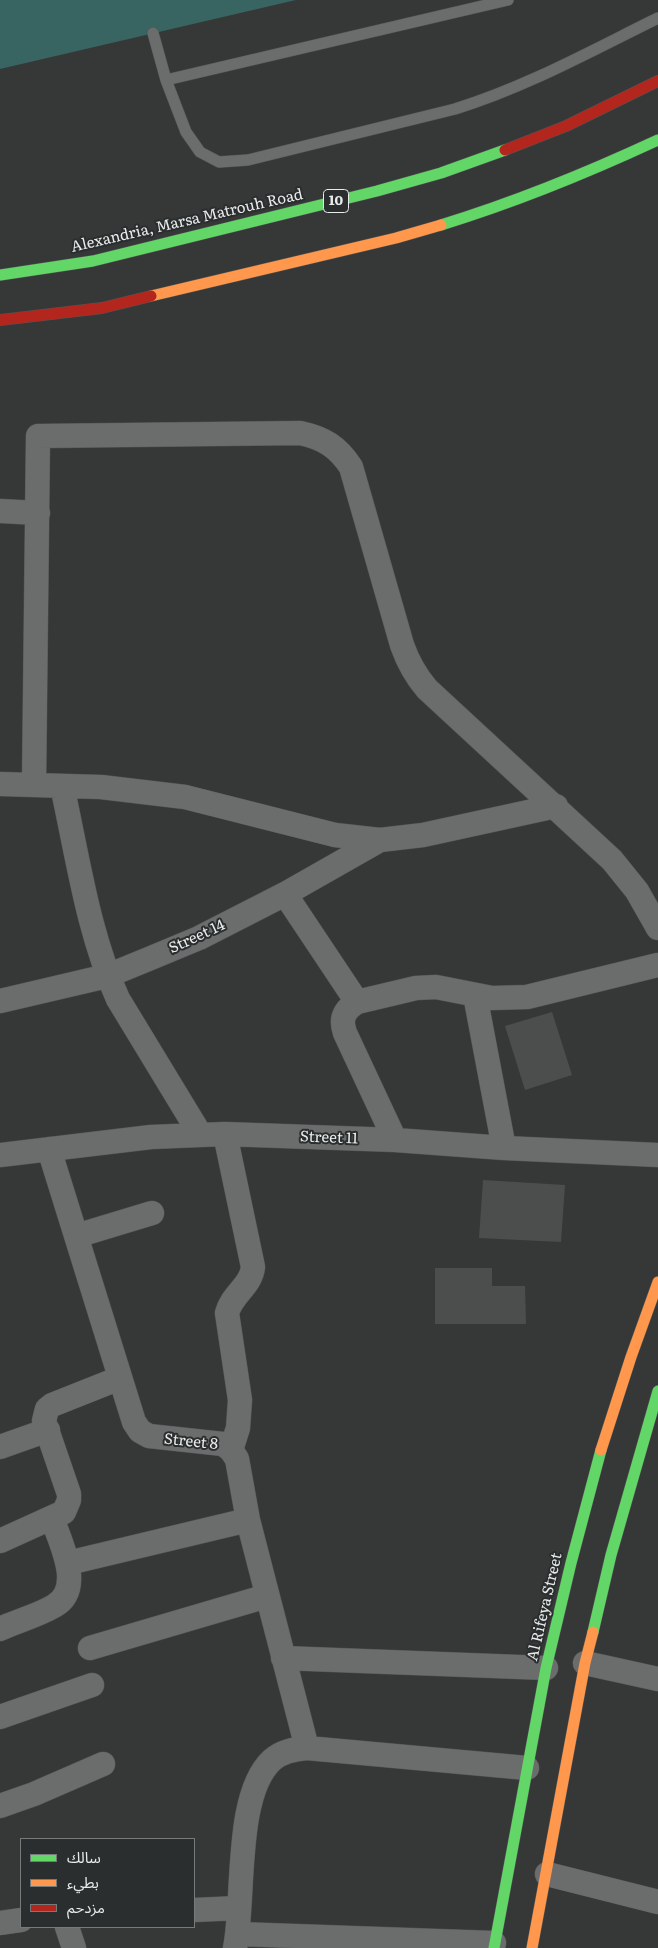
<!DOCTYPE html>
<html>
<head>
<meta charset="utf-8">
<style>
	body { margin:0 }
	#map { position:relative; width:658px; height:1948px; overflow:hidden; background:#363737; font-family:Literata,"Noto Sans Arabic",serif }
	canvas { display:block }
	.legend { position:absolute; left:20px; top:1838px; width:175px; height:90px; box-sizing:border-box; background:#2b2e2e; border:1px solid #777a7a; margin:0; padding:6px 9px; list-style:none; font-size:15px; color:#e9ebeb }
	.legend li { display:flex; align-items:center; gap:10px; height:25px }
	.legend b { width:25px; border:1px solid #777a7a }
</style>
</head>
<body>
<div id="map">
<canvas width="658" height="1948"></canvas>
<ul class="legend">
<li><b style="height:6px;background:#63d668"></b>سالك</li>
<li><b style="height:6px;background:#ff974d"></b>بطيء</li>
<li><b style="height:6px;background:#b3261e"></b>مزدحم</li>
</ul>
</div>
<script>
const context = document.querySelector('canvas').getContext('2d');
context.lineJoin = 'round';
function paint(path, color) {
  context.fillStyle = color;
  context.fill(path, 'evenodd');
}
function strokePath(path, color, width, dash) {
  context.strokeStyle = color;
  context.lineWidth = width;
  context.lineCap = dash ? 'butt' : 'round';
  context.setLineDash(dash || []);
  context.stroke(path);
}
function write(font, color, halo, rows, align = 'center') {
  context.font = font + ' Literata,serif';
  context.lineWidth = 4;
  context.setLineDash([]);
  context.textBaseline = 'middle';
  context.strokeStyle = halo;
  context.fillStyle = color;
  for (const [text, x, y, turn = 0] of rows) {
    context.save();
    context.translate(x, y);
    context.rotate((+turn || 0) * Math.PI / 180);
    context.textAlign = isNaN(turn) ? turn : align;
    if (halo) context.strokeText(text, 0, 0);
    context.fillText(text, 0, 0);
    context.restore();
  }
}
paint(new Path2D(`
	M0 0H296L0 69Z`), '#386561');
paint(new Path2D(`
	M552 1012 572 1075 525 1090 505 1026Z
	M483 1180 565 1185 561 1242 479 1238Z
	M435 1268H492V1286H525L526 1324H435Z`), '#4c4e4e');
const lane = new Path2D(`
	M153 33 166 80 186 132 200 152 219 162 248 160 455 109C526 87 591 51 658 18
	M166 80 508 0`);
const street = new Path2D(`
	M0 511 38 513
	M0 784 101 787 185 797 335 835 380 840 423 835 556 806
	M34 785 38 436 300 433C324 438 338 447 351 467L402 645C408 662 415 675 427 689L612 860 637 891 658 928
	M62 786C78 858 88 933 118 999L200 1134
	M285 894 357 1002
	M475 995 504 1148
	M0 1001 107 976 151 958 199 938 285 894 380 840
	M225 1134 253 1267C251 1286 232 1294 227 1313L240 1400 238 1428 231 1450
	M395 1140 345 1033C340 1019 344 1010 357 1002L416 988 436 987 492 998 527 997 658 965
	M49 1149 134 1422 140 1431 149 1436 223 1444 231 1450 237 1459 248 1520 307 1748
	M0 1155 151 1137 225 1134 395 1140 504 1148 658 1155
	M76 1236 152 1213
	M0 1447 48 1430
	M0 1541 64 1512 69 1500V1494L44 1421 47 1409 52 1405 120 1378
	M68 1563 248 1520
	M0 1629C17 1621 37 1616 54 1606 85 1589 60 1542 52 1518
	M90 1648 267 1596
	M283 1658 546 1668
	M585 1663 658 1679
	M0 1717 92 1685
	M0 1806 34 1794 103 1764
	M547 1874 658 1902
	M194 1910 239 1908
	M0 1923 21 1920
	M67 1927 74 1948
	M238 1934 494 1943
	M235 1948C245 1899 234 1795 272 1760 282 1751 295 1749 307 1748L527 1768`);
const fast = new Path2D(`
	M441 225C516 202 587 173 658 140
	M0 275 93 261 377 191 441 173 505 150
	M593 1632 611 1555 658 1391
	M494 1948 546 1668 571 1563 601 1450`);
const slow = new Path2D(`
	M151 296 396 238 441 225
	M601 1450 631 1357 658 1282
	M532 1948 585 1663 593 1632`);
const jam = new Path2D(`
	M505 150 566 126 658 81
	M0 320 102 308 151 296`);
strokePath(lane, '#525454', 12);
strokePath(street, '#525454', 25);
strokePath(fast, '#525454', 12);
strokePath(slow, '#525454', 12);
strokePath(jam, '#525454', 12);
strokePath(lane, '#6b6d6d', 11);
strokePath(street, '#6b6d6d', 24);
strokePath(fast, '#63d668', 11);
strokePath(slow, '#ff974d', 11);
strokePath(jam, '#b3261e', 11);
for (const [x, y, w] of [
	[336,201,25]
]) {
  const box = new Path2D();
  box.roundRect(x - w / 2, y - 11.5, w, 23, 4);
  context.fillStyle = '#2b2e2e';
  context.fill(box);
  strokePath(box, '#e9ebeb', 1);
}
write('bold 14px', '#e9ebeb', null, [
	["10",336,201]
]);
write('15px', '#e9ebeb', '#2b2e2e', [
	["Alexandria, Marsa Matrouh Road",187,221,-13],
	["Street 14",197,937,-25],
	["Street 11",329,1138,2],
	["Street 8",191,1442,6],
	["Al Rifeya Street",545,1607,-77]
]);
</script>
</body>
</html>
